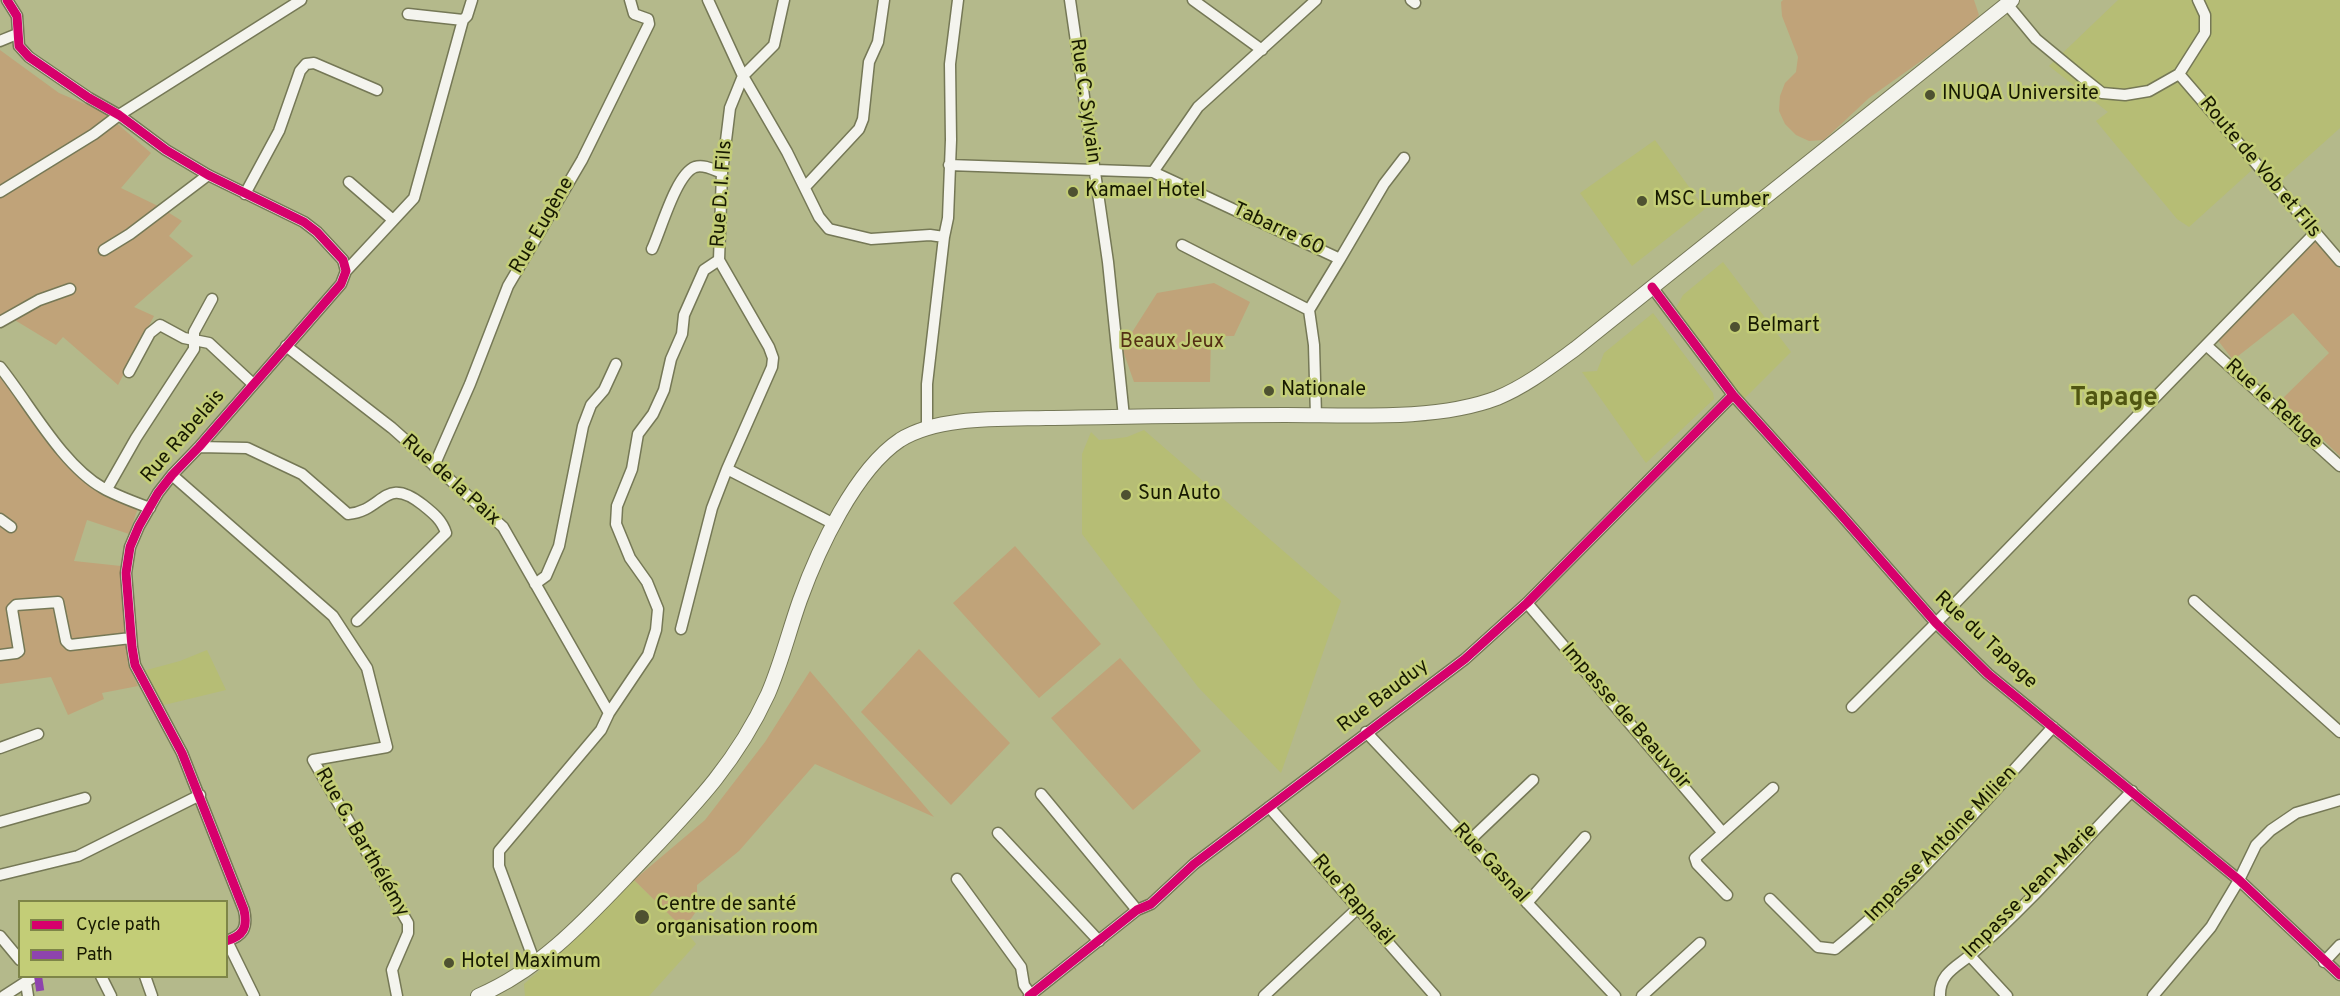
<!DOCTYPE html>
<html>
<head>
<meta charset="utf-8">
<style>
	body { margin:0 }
	#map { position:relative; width:2340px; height:996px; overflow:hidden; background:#b4b98b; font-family:Overpass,sans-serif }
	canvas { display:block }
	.legend { position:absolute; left:18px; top:900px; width:210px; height:78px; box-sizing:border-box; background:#c3cd77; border:2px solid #7e8548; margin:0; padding:8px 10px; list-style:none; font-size:18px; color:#171901 }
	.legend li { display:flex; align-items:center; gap:12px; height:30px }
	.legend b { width:30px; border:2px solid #7e8548 }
</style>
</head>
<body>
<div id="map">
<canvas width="2340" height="996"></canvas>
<ul class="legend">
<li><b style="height:8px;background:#d6006c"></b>Cycle path</li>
<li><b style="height:8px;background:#8e44ad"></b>Path</li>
</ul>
</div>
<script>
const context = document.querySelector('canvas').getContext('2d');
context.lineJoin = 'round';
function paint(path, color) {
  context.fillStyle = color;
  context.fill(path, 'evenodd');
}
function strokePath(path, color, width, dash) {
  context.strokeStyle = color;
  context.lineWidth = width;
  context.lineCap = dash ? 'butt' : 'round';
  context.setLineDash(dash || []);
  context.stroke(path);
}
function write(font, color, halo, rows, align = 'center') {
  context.font = font + ' Overpass,sans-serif';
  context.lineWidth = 5;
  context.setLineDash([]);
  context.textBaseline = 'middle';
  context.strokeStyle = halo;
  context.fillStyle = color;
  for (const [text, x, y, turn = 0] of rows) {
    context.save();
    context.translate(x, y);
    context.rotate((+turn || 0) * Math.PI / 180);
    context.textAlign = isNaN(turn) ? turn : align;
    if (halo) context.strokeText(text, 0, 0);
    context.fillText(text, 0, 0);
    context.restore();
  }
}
paint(new Path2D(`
	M2118 0H2340V128L2282 180 2261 158 2252 170 2189 227 2177 219 2096 121 2108 112 2049 66Z
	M1655 140 1705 209 1632 266 1580 193Z
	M1723 262 1791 352 1744 399 1733 389 1675 310 1683 295Z
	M1653 313 1713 393 1714 399 1646 463 1582 372 1597 371 1604 353Z
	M1144 430 1341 601 1281 773 1198 687 1082 534V454L1091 432 1099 440 1112 439 1127 437Z
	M207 650 226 690 164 705 143 671 180 661Z
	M634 880 684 929 696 944 649 996H525L524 984 570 944Z`), '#b6bd75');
paint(new Path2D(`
	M1783 0H1974L1979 15 1969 27 1869 98 1824 140 1809 141 1796 135 1785 124 1779 111 1780 96 1785 83 1796 72 1798 57 1782 16 1781 2Z
	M0 50 59 93 104 112 151 153 121 188 158 206 182 221 169 236 193 256 134 307 154 316 118 385 63 337 56 345 13 319 0 327Z
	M2310 233 2340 269V456L2281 400 2329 353 2293 313 2233 360 2213 334Z
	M1214 283 1250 302 1234 336H1211L1210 382H1134L1122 348 1157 293Z
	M0 377 67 463 96 490 138 508 129 534 87 520 74 561 121 566 128 665 138 686 102 693 104 699 68 715 51 677 0 684Z
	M1015 546 1101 644 1039 698 953 603Z
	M919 649 1010 743 951 805 861 712Z
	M1120 658 1201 751 1133 810 1051 718Z
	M810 671 934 817 815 764 739 851 697 885V910L684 929 634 880 705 820 765 742Z`), '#c0a379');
const street = new Path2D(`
	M7 0 17 16 19 46 29 57 89 98 119 115 166 150 208 175 304 222 317 232 343 260 346 271 341 284 199 447 172 475 158 493 139 526 130 547 126 573 132 647 135 665 182 753 244 910C248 928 243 936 226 941
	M708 0 743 76 730 108 722 173 719 260 769 347 773 358 772 367 727 469 834 524
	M784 0 774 45 743 76 787 152 819 217 829 229 871 239 930 235 944 237
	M1070 0 1108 262 1124 417
	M1193 0 1262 50
	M1411 0 1415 3
	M2007 4 2036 39 2082 77 2102 93 2125 95 2149 91 2179 74 2205 33V15L2198 0
	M408 14 463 20
	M0 41 17 34
	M2179 74 2340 261
	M949 165 1153 172 1340 259 1309 310 1314 345 1316 416
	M1153 172 1198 107 1316 0
	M349 182 393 220
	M805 187 859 129 863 119 869 62 878 42 884 0
	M0 192 94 134 119 115 301 0
	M245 194 279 131 300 71 306 64 314 63 377 90
	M1182 245 1309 310
	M652 249C661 230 676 174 695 167 704 164 714 170 722 173
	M104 250 130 234 208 175
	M1340 259 1384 184 1404 158
	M346 271 414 198 463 20 467 16 472 0
	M1652 287 1733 395 1842 516 1936 623 1988 674 2239 880 2340 975
	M0 322 39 300 70 289
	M2206 345 2340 466
	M286 346 392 428 503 527 609 713
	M0 367C29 403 62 465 103 488 117 496 134 502 150 508
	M129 372 150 333 160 325 184 338 209 343 253 384
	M927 428V384L944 237 948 218 951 140 950 64 958 0
	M199 447 247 448 302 474 348 514C384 511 384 474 423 505 433 513 442 520 446 533L357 621
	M434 466 470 384 508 286 582 160 649 24 648 19 634 14 630 0
	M172 475 333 616 367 668 387 747 313 760 408 923V933L392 970 397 996
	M107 489 136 438 194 349V332L212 299
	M0 519 11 527
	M535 584 546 576 559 546 583 426 591 405 604 390 616 364
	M2194 601 2340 732
	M1527 603 1723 833
	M681 629 712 508 727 469
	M0 655 16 653 19 651 12 609 16 605 58 602 66 641 70 645 131 638
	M1852 707 1936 623 2315 233
	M1366 732 1615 996
	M0 748 38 734
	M1041 794 1137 910
	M1269 807 1435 996
	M0 822 85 798
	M998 833 1099 941
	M1469 841 1533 780
	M0 875 78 856 200 795
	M957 879 1021 967 1024 985 1031 995
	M1727 895 1697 864 1695 858 1773 788
	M1770 899 1818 947 1835 949C1916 883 1983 803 2053 727
	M1527 903 1585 837
	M0 936 20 960
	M227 941 254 996
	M1970 956 2007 996
	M2324 962 2340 945
	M535 963 499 866V851L601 730 609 713 648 655 656 630 658 609 647 582 630 558 616 524 617 506 632 469 638 434 653 414 664 390 671 359 682 334 684 315 704 270 719 260
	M101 976 111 996
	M145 976 152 996
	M26 983 28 996
	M4 996 35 976
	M1029 996 1137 910 1151 904 1194 864 1465 659 1527 603 1733 395
	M1264 996 1358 908
	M1642 996 1700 943
	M1940 996C1939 972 1959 966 1974 952 2031 903 2079 845 2132 791
	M2153 996 2211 927 2239 880 2256 845 2271 830 2296 813 2340 800`);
const secondary = new Path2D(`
	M478 996C542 969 589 916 636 867 690 810 735 766 768 694 781 664 789 631 800 600 818 550 855 470 900 440 938 416 1002 419 1046 418 1126 417 1206 415 1286 415 1351 415 1437 421 1497 398 1526 386 1549 368 1575 349L2012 0`);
strokePath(street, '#757856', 13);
strokePath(secondary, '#757856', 16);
strokePath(street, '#f4f4ee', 10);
strokePath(secondary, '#f4f4ee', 14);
strokePath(new Path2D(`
	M38 976 41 996`), '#8e44ad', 8, [15, 8]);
strokePath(new Path2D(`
	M7 0 17 16 19 46 29 57 89 98 119 115 166 150 208 175 304 222 317 232 343 260 346 271 341 284 199 447 172 475 158 493 139 526 130 547 126 573 132 647 135 665 182 753 244 910C248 928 243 936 226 941
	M1652 287 1733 395 1842 516 1936 623 1988 674 2239 880 2340 975
	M1029 996 1137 910 1151 904 1194 864 1465 659 1527 603 1733 395`), '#d6006c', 9);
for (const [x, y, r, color] of [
	[1930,95,6,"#4e5131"],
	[1073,192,6,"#4e5131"],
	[1642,201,6,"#4e5131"],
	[1735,327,6,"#4e5131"],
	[1269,391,6,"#4e5131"],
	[1126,495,6,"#4e5131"],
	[642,917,8,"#4e5131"],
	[449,963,6,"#4e5131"]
]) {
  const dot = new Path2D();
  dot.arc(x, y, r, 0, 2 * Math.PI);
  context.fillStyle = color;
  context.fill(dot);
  strokePath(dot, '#c3cd77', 2);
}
write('20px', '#171901', '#c3cd77', [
	["INUQA Universite",1942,95],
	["Kamael Hotel",1085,192],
	["MSC Lumber",1654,201],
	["Belmart",1747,327],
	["Nationale",1281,391],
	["Sun Auto",1138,495],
	["Centre de santé",656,906],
	["organisation room",656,929],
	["Hotel Maximum",461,963]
], 'left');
write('20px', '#171901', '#c3cd77', [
	["Rue C. Sylvain",1084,101,82],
	["Route de Vob et Fils",2259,168,50],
	["Rue D. I. Fils",723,194,-86],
	["Rue Eugène",543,226,-60],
	["Tabarre 60",1278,230,25],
	["Rue le Refuge",2273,405,42],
	["Rue Rabelais",184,437,-49],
	["Rue de la Paix",450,481,42],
	["Rue du Tapage",1985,641,43],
	["Rue Bauduy",1384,697,-37],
	["Impasse de Beauvoir",1625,717,49],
	["Rue G. Barthélémy",361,843,60],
	["Impasse Antoine Milien",1942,845,-46],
	["Rue Gasnal",1490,864,47],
	["Impasse Jean-Marie",2031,892,-45],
	["Rue Raphaël",1352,901,49]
]);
write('20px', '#542f14', '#c3cd77', [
	["Beaux Jeux",1172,343]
]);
write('bold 26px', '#505612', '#c3cd77', [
	["Tapage",2114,400]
]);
</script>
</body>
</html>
